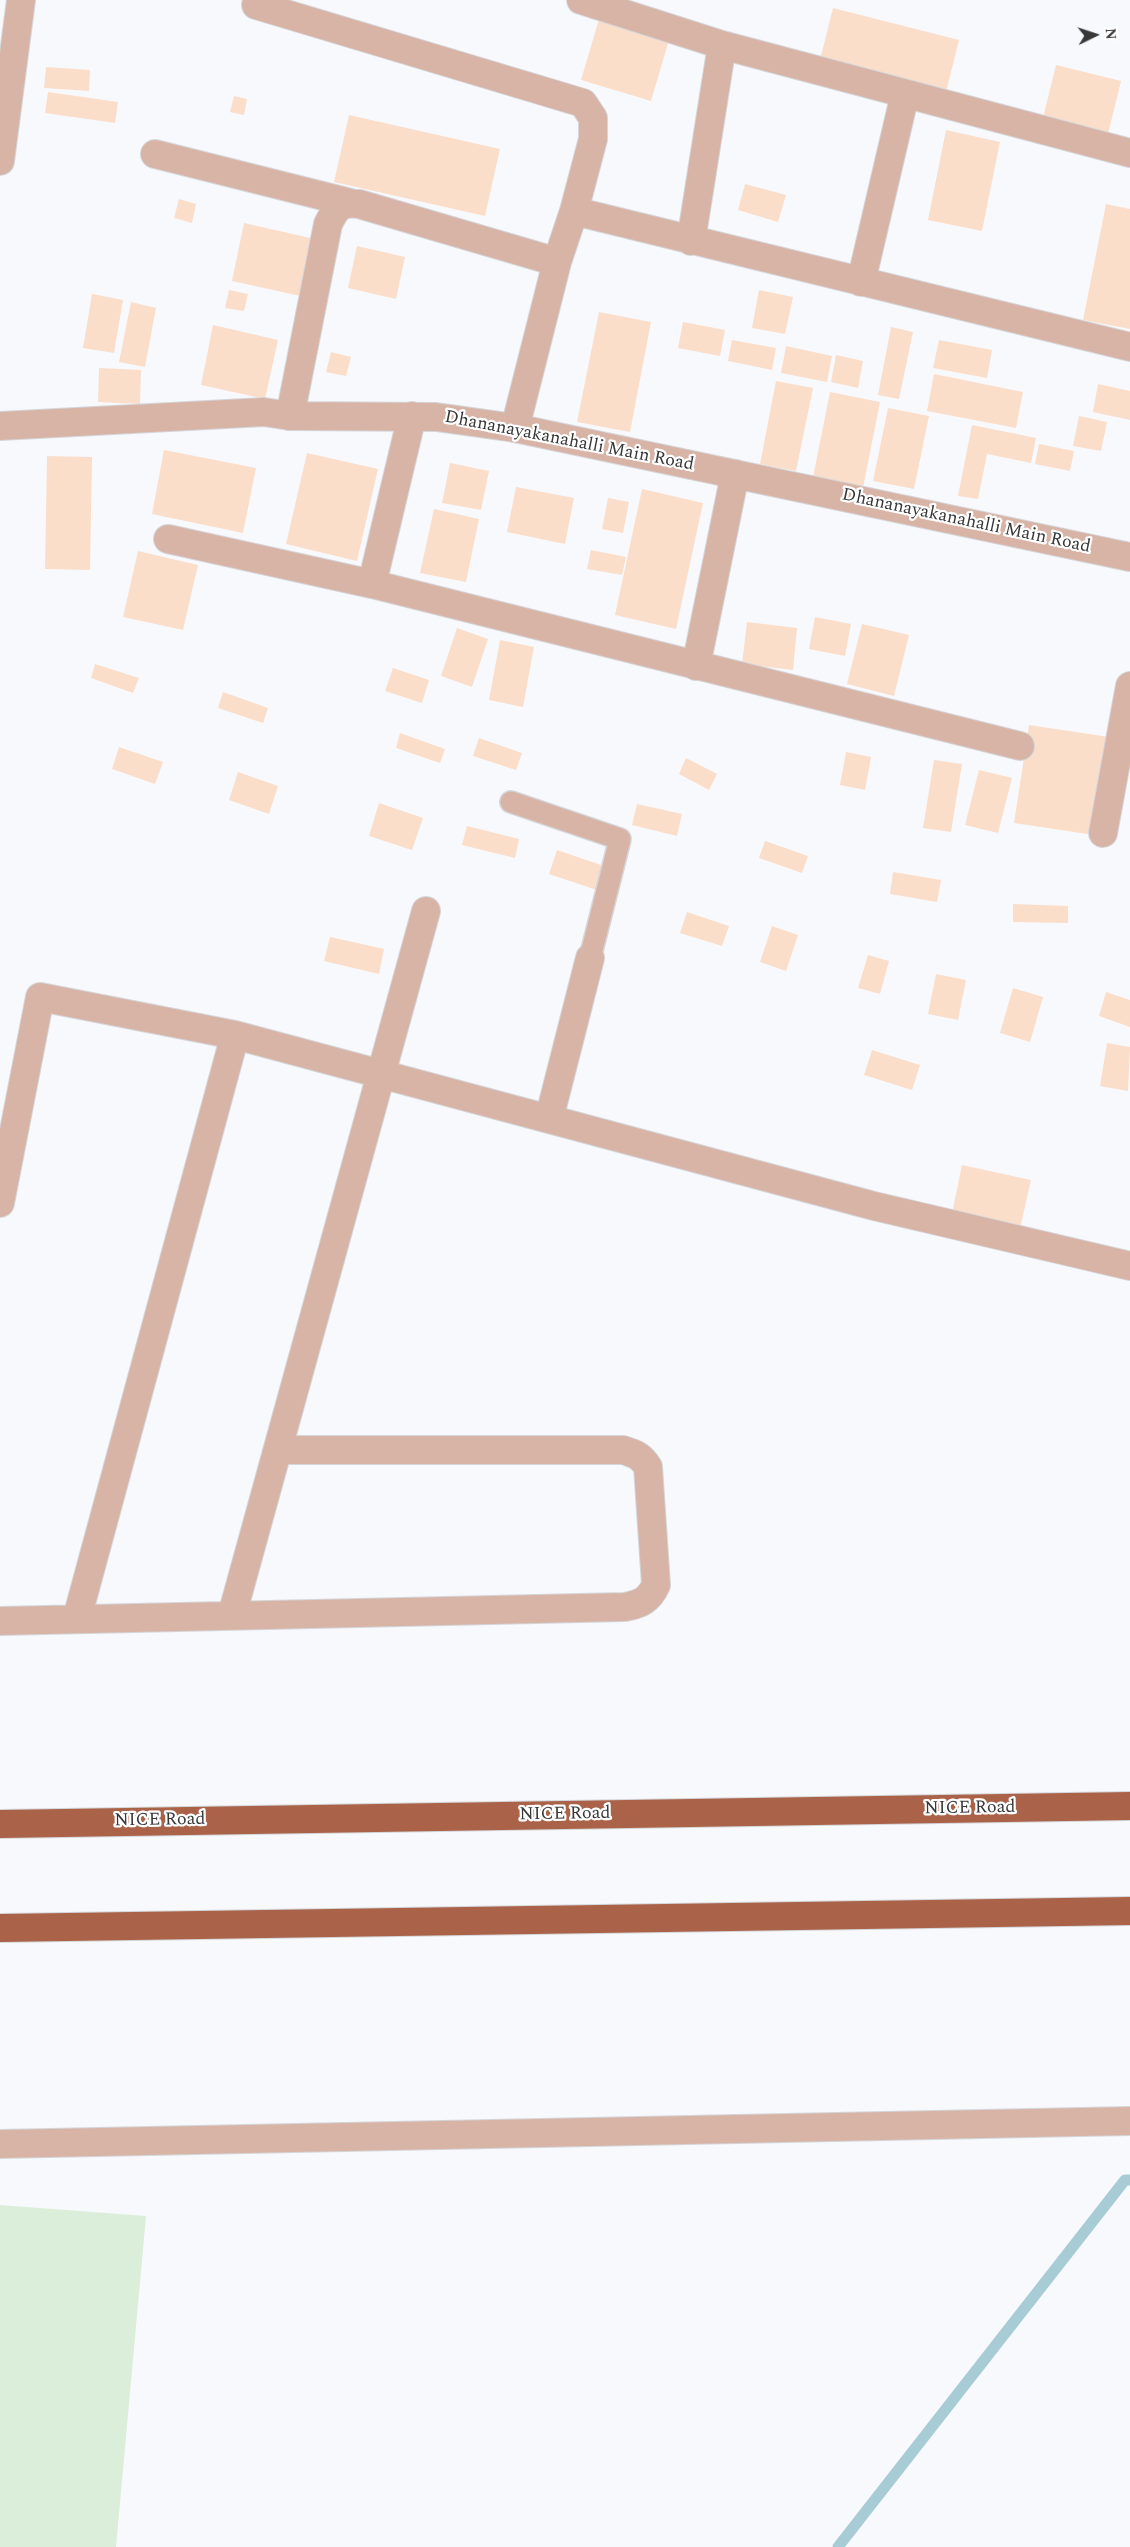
<!DOCTYPE html>
<html>
<head>
<meta charset="utf-8">
<style>
	body { margin:0 }
	#map { position:relative; width:1130px; height:2547px; overflow:hidden; background:#f8f9fd; font-family:Spectral,serif }
	canvas { display:block }
	.north { position:absolute; left:1070px; top:10px; width:50px; height:50px; -webkit-text-stroke:4px #fff; paint-order:stroke; rotate:86deg; font-size:14px; font-weight:700; line-height:20px; text-align:center; color:#383839 }
	.north::after { content:''; display:block; margin:auto; width:18px; height:22px; background:#383839; clip-path:polygon(50% 0,100% 100%,50% 72%,0 100%) }
</style>
</head>
<body>
<div id="map">
<canvas width="1130" height="2547"></canvas>
<div class="north">N</div>
</div>
<script>
const context = document.querySelector('canvas').getContext('2d');
context.lineJoin = 'round';
function paint(path, color) {
  context.fillStyle = color;
  context.fill(path, 'evenodd');
}
function strokePath(path, color, width, dash) {
  context.strokeStyle = color;
  context.lineWidth = width;
  context.lineCap = dash ? 'butt' : 'round';
  context.setLineDash(dash || []);
  context.stroke(path);
}
function write(font, color, halo, rows, align = 'center') {
  context.font = font + ' Spectral,serif';
  context.lineWidth = 4.5;
  context.setLineDash([]);
  context.textBaseline = 'middle';
  context.strokeStyle = halo;
  context.fillStyle = color;
  for (const [text, x, y, turn = 0] of rows) {
    context.save();
    context.translate(x, y);
    context.rotate((+turn || 0) * Math.PI / 180);
    context.textAlign = isNaN(turn) ? turn : align;
    if (halo) context.strokeText(text, 0, 0);
    context.fillText(text, 0, 0);
    context.restore();
  }
}
paint(new Path2D(`
	M0 2205 146 2216 116 2547H0Z`), '#daeeda');
strokePath(new Path2D(`
	M838 2547 1125 2180H1130`), '#a7ccd5', 11);
paint(new Path2D(`
	M833 8 959 40 945 96 819 64Z
	M599 19 669 40 651 101 581 80Z
	M1056 65 1121 81 1107 138 1042 122Z
	M46 67 90 70 89 91 44 88Z
	M48 92 118 102 115 123 45 113Z
	M234 96 247 99 244 115 230 112Z
	M349 115 500 149 485 216 334 182Z
	M946 130 1000 142 982 231 928 220Z
	M745 184 786 195 778 222 738 210Z
	M179 199 196 204 192 223 174 218Z
	M1106 204 1130 209V329L1083 320Z
	M244 223 319 240 305 297 232 281Z
	M357 246 405 257 396 299 348 288Z
	M229 290 248 294 244 311 225 308Z
	M759 290 793 297 785 334 752 328Z
	M92 294 123 300 114 353 83 348Z
	M131 302 156 308 145 367 119 362Z
	M599 312 651 322 630 432 577 422Z
	M683 322 725 330 720 356 678 348Z
	M213 325 278 340 265 399 201 385Z
	M891 327 913 332 899 399 878 395Z
	M732 340 776 348 772 370 728 361Z
	M939 340 992 350 987 378 933 368Z
	M786 346 832 356 827 382 781 373Z
	M331 352 351 357 346 376 326 372Z
	M836 355 863 361 858 388 831 382Z
	M99 368 141 370 140 404 98 402Z
	M934 374 1023 392 1016 428 927 411Z
	M776 381 813 388 796 471 760 464Z
	M1098 384 1130 391V420L1093 412Z
	M830 392 880 402 862 493 812 482Z
	M888 408 929 416 914 489 873 481Z
	M1079 416 1107 422 1101 451 1073 446Z
	M972 425 1036 438 1031 463 987 454 978 499 958 496Z
	M1039 444 1074 451 1070 471 1035 464Z
	M164 450 256 468 243 533 152 514Z
	M307 453 378 469 357 561 286 544Z
	M47 456 92 457 90 570 45 569Z
	M450 463 489 471 481 510 442 503Z
	M516 487 574 498 565 544 507 532Z
	M642 489 703 503 676 629 615 615Z
	M608 498 629 502 623 533 602 529Z
	M434 509 479 519 466 582 420 573Z
	M591 550 626 557 622 575 587 569Z
	M138 551 198 565 183 630 123 617Z
	M815 617 851 624 845 656 809 649Z
	M747 622 797 628 793 670 742 664Z
	M862 624 909 635 894 696 847 684Z
	M457 628 488 639 472 687 441 676Z
	M500 640 534 647 523 707 489 700Z
	M95 664 139 678 133 693 91 678Z
	M393 668 429 680 422 703 385 691Z
	M223 692 268 708 263 723 218 708Z
	M1029 725 1109 737 1094 835 1014 823Z
	M400 733 445 749 440 763 396 748Z
	M479 738 522 753 516 770 473 756Z
	M119 747 163 762 155 784 112 769Z
	M846 752 871 757 865 790 840 785Z
	M686 758 717 774 709 790 679 774Z
	M934 760 962 764 951 832 923 828Z
	M979 770 1012 778 998 833 965 825Z
	M238 772 278 786 269 814 229 800Z
	M379 803 423 818 412 850 369 836Z
	M637 804 682 814 677 836 632 825Z
	M467 826 519 839 515 858 462 845Z
	M765 841 808 856 802 873 759 858Z
	M557 850 604 866 597 890 549 874Z
	M893 872 941 880 937 902 890 894Z
	M1013 904 1068 906V923L1013 922Z
	M687 912 729 926 722 946 680 933Z
	M772 926 798 935 786 971 760 962Z
	M330 937 384 949 379 974 324 961Z
	M868 955 889 961 880 994 858 988Z
	M936 974 966 980 958 1020 928 1014Z
	M1013 988 1043 997 1030 1042 1000 1033Z
	M1106 992 1130 1000V1027L1099 1016Z
	M1107 1043 1130 1047 1128 1091 1100 1086Z
	M872 1050 920 1065 912 1090 864 1075Z
	M962 1165 1031 1180 1019 1233 951 1218Z`), '#fadeca');
const service = new Path2D(`
	M511 802 620 839 590 958`);
const minor = new Path2D(`
	M581 0 722 45 1130 153
	M256 5 583 103 593 118V139L574 211
	M155 154 351 203
	M0 161 21 0
	M691 241 722 45
	M861 282 905 94
	M290 416 328 224C336 208 340 202 359 204L557 262
	M515 428 557 262 574 211 1130 347
	M168 539 372 584 1020 746
	M372 584 412 416
	M696 666 735 474
	M1103 833 1130 686
	M549 1119 590 958
	M0 1203 40 997 235 1035 874 1206 1130 1266
	M232 1615 426 911
	M77 1618 235 1035
	M0 1621 625 1607C641 1604 649 1600 656 1585L648 1467C641 1456 636 1454 623 1450H278
	M0 2144 1130 2121`);
const tertiary = new Path2D(`
	M0 426 264 412 290 416 436 417 515 428 1130 557`);
const motorway = new Path2D(`
	M0 1824 1130 1806
	M0 1928 1130 1911`);
strokePath(service, '#d5d6da', 24);
strokePath(minor, '#d5d6da', 30);
strokePath(tertiary, '#d5d6da', 30);
strokePath(motorway, '#d5d6da', 30);
strokePath(service, '#d8b4a7', 21);
strokePath(minor, '#d8b4a7', 28);
strokePath(tertiary, '#d8b4a7', 28);
strokePath(motorway, '#aa6248', 28);
write('18px', '#383839', '#fff', [
	["Dhananayakanahalli Main Road",569,442,11],
	["Dhananayakanahalli Main Road",966,522,12],
	["NICE Road",970,1809,-1],
	["NICE Road",565,1815,-1],
	["NICE Road",160,1821,-1]
]);
</script>
</body>
</html>
